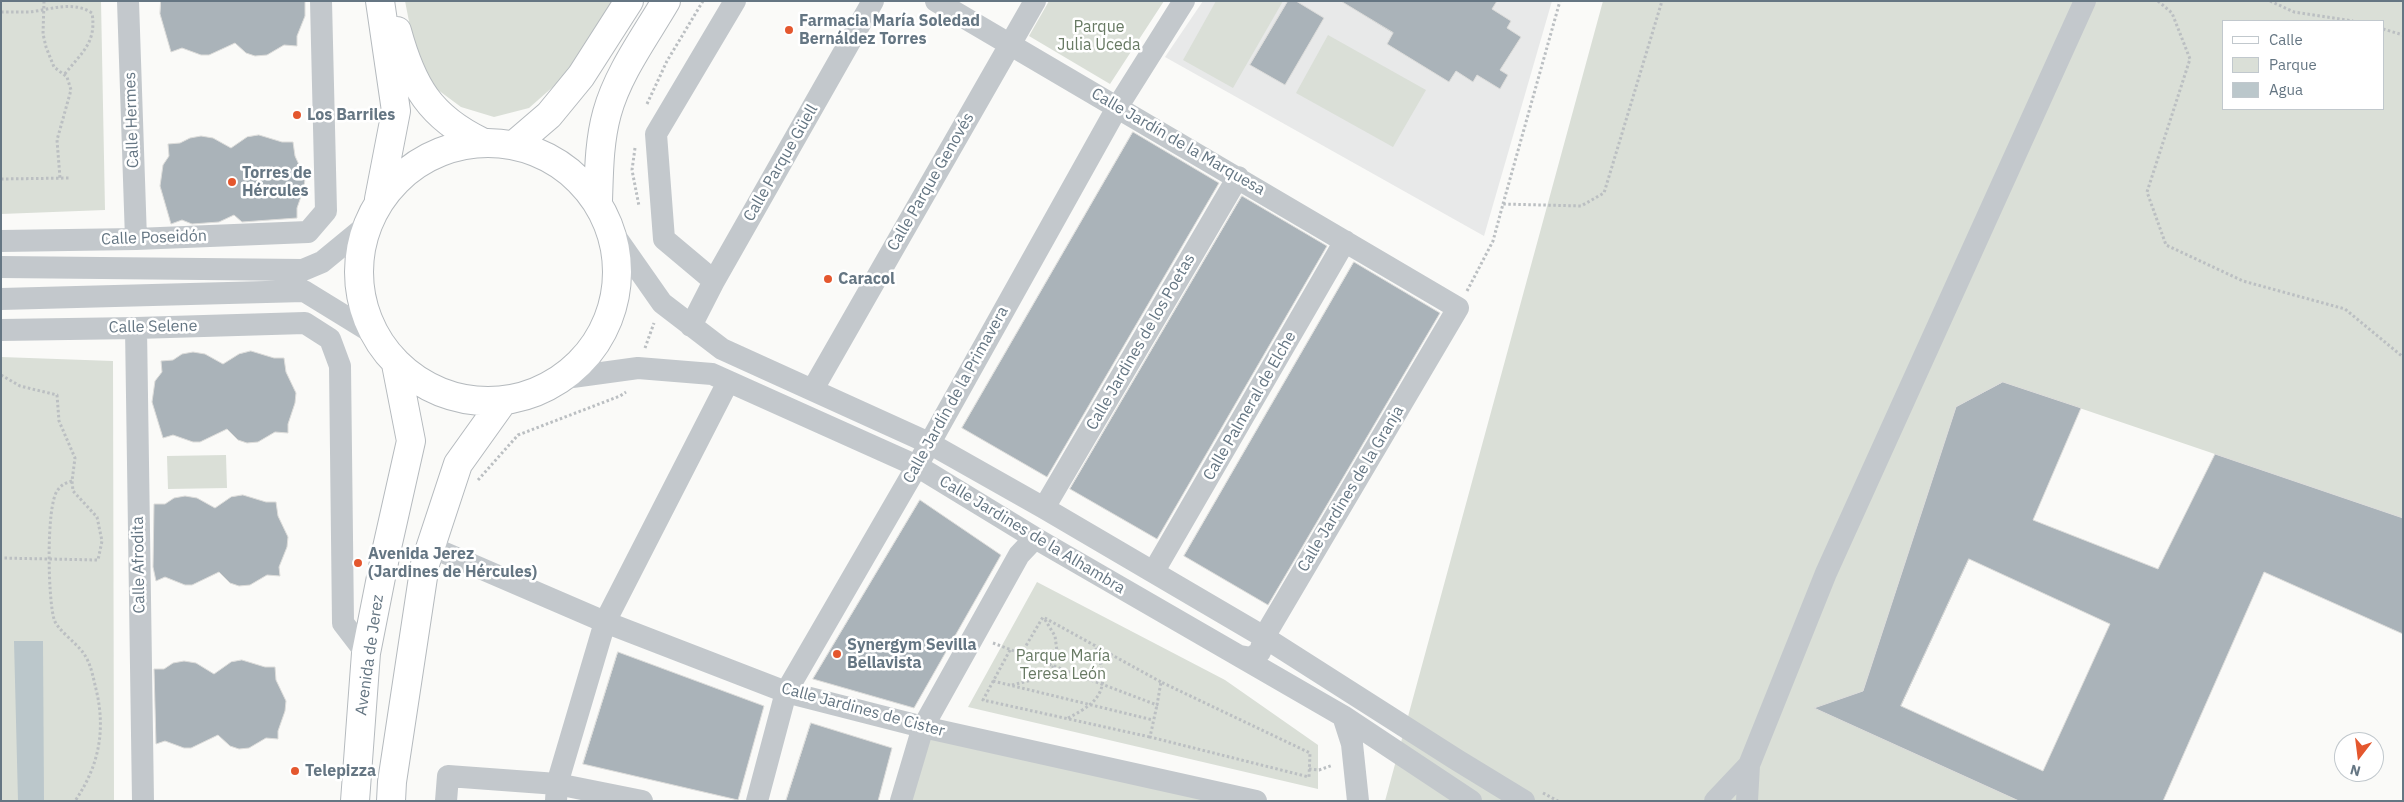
<!DOCTYPE html>
<html>
<head>
<meta charset="utf-8">
<style>
	body { margin:0 }
	#map { position:relative; width:2404px; height:802px; overflow:hidden; background:#fafaf8; font-family:"IBM Plex Sans",sans-serif }
	canvas { display:block }
	.frame { position:absolute; inset:0; border:2px solid #657683; pointer-events:none }
	.legend { position:absolute; left:2222px; top:20px; width:162px; height:90px; box-sizing:border-box; background:#fff; border:1px solid #c1c8cd; margin:0; padding:6px 9px; list-style:none; font-size:15px; color:#657683 }
	.legend li { display:flex; align-items:center; gap:10px; height:25px }
	.legend b { width:25px; border:1px solid #c1c8cd }
	.north { position:absolute; left:2334px; top:732px; width:50px; height:50px; box-sizing:border-box; background:#fff; border:1px solid #c1c8cd; border-radius:50%; rotate:195deg; font-size:14px; font-weight:700; line-height:20px; text-align:center; color:#657683 }
	.north::after { content:''; display:block; margin:auto; width:18px; height:22px; background:#e4572e; clip-path:polygon(50% 0,100% 100%,50% 72%,0 100%) }
</style>
</head>
<body>
<div id="map">
<canvas width="2404" height="802"></canvas>
<div class="frame"></div>
<ul class="legend">
<li><b style="height:6px;background:#fff"></b>Calle</li>
<li><b style="height:14px;background:#dadfd7"></b>Parque</li>
<li><b style="height:14px;background:#bbc7cb"></b>Agua</li>
</ul>
<div class="north">N</div>
</div>
<script>
const context = document.querySelector('canvas').getContext('2d');
context.lineJoin = 'round';
function paint(path, color) {
  context.fillStyle = color;
  context.fill(path, 'evenodd');
}
function strokePath(path, color, width, dash) {
  context.strokeStyle = color;
  context.lineWidth = width;
  context.lineCap = dash ? 'butt' : 'round';
  context.setLineDash(dash || []);
  context.stroke(path);
}
function write(font, color, halo, rows, align = 'center') {
  context.font = font + ' "IBM Plex Sans",sans-serif';
  context.lineWidth = 5;
  context.setLineDash([]);
  context.textBaseline = 'middle';
  context.strokeStyle = halo;
  context.fillStyle = color;
  for (const [text, x, y, turn = 0] of rows) {
    context.save();
    context.translate(x, y);
    context.rotate((+turn || 0) * Math.PI / 180);
    context.textAlign = isNaN(turn) ? turn : align;
    if (halo) context.strokeText(text, 0, 0);
    context.fillText(text, 0, 0);
    context.restore();
  }
}
paint(new Path2D(`
	M1203 1H1552L1484 236 1165 57Z`), '#e8e9e9');
paint(new Path2D(`
	M1 1H101L105 210 1 214Z
	M405 1H616L572 70 529 108 494 117 461 107 434 87 417 62Z
	M1049 1H1164L1110 84 1029 36Z
	M1216 1H1283L1233 88 1183 60Z
	M1603 1H2403V518L2003 382 1956 407 1863 691 1815 708 2019 801H1385ZM2223 21H2383V109H2223Z
	M1328 35 1426 90 1393 147 1296 93Z
	M1 357 113 361 114 801H1Z
	M226 455 227 488 168 489 167 456Z
	M1037 582 1225 680 1318 745V789L968 707Z
	M923 727 1256 801H901Z`), '#dadfd7');
paint(new Path2D(`
	M14 641H43L44 801H18Z`), '#bbc7cb');
const building = new Path2D(`
	M161 1H305V16L297 36V46L284 45 267 55 255 56 246 53 235 43 209 55H201L182 48 171 52 160 14Z
	M1288 1H1296L1324 18 1285 85 1250 65Z
	M1341 1H1497L1492 9 1511 21 1507 28 1521 37 1500 70 1508 75 1500 89 1477 75 1473 82 1456 71 1449 82 1387 44 1393 33Z
	M1133 132 1219 183 1047 477 962 428Z
	M259 135 282 142H293L295 156 305 178 304 188 297 208V218L242 222 234 215 219 222 192 224 182 220 171 224 160 186 163 165 169 156 168 144 180 143 190 138 201 136 213 138 231 148 247 137Z
	M1242 196 1327 246 1157 539 1070 489Z
	M1354 262 1440 313 1268 605 1184 556Z
	M251 351 274 358H284L286 372 296 393 295 403 288 424V433L275 432 258 442 247 443 238 440 227 429 200 442H193L173 435 163 438 152 402 155 381 162 372 161 361 173 360 182 354 193 352 205 354 223 364 239 354Z
	M2003 382 2081 408 2033 520 2158 569 2215 454 2403 518V634L2264 572 2163 801H2019L1814 708 1863 691 1956 407ZM1969 559 2110 624 2043 771 1901 706Z
	M243 495 266 502H276L278 516 288 537 287 547 279 567 280 576 267 575 250 585 239 586 230 583 219 572 192 585H185L165 577 156 581 153 567 154 504H165L174 498 185 496 197 498 215 508 231 497Z
	M920 500 1001 555 914 708 813 679Z
	M618 652 764 706 738 800 583 764Z
	M242 660 265 667H275L276 680 286 701 285 711 278 731V739L266 738 249 748 239 749 230 746 218 735 191 748H184L165 741 156 744 154 669H164L173 663 184 661 196 663 214 674 231 662Z
	M811 723 892 748 878 801H786Z`);
paint(building, '#aab3b9');
strokePath(building, '#dcdcda', 1);
const major = new Path2D(`
	M397 31C412 86 430 117 482 142
	M359 272a129 129 0 1 1 258 0a129 129 0 1 1-258 0Z
	M514 145 549 115 581 76 629 1
	M379 199 396 111 380 1
	M598 201C599 172 599 142 607 113 618 73 645 37 666 1
	M355 801 366 653 386 552 411 441 396 364
	M391 801 392 782 425 564 458 464 503 401`);
strokePath(major, '#b5babe', 30);
strokePath(new Path2D(`
	M44 1 43 34 46 47 54 67 67 77 71 90 57 140 60 178
	M2158 1 2172 13 2190 59 2147 192 2166 245 2243 281 2345 309 2403 357
	M2270 1 2294 12 2353 21
	M1 12C11 12 20 12 29 12 50 10 72 0 92 13 97 43 81 53 64 75
	M2383 29 2403 35
	M647 104 667 61 703 1
	M635 148 632 170 639 206
	M1 179 71 178
	M1503 204 1560 1
	M1467 291 1493 241 1503 204 1581 206 1604 193 1662 1
	M645 348 654 323
	M1 375 20 386 57 395 59 421 75 458 72 481 73 491 97 517 102 541 98 560 1 558
	M478 480 518 435 620 396 626 392
	M72 481C65 483 61 485 57 491 46 508 48 599 54 619 57 630 77 643 84 654 91 664 93 677 96 689 106 730 99 766 75 801
	M993 643 1157 705 1161 682 1310 753 1309 777 1150 737 1157 705
	M1010 650 983 700 1150 737
	M1021 654 1043 617 1161 682
	M993 681 1153 720
	M1012 685 1044 677 1054 666 1057 651 1055 636 1044 618
	M1068 718C1106 699 1109 685 1095 645
	M1309 769 1319 770 1333 765
	M1543 793 1558 801`), '#bbbfc2', 3, [2.5, 2.5]);
strokePath(new Path2D(`
	M128 1 136 239
	M936 1 1458 308 1264 637 1260 652 1251 658 1240 656
	M613 233 662 303 722 349 929 443 1044 508 1264 637 1457 760 1524 801
	M1 241 136 239 308 232 326 211 321 1
	M1 267 303 270 322 262 367 225
	M714 281 664 239 656 134 735 1
	M1 299 304 291 374 334
	M691 326 714 281 873 1
	M136 328 143 801
	M1 330 136 328 305 323 330 339 340 366 343 623 366 653
	M565 378 638 368 712 374 917 466 1035 538 1343 716 1471 801
	M813 389 1035 1
	M1044 508 1238 177
	M431 547 605 622 786 692 923 727 1256 801
	M1154 571 1345 241
	M1343 716 1352 744 1358 801
	M446 801 448 776 557 784 642 801
	M556 801 557 784 605 622 728 382
	M757 801 786 692 917 466 1118 106 1184 1
	M901 801 923 727 1019 555 1035 538
	M1715 801 1749 765
	M1747 801 1749 765 1826 573 2085 1`), '#c3c8cc', 22);
strokePath(major, '#fff', 28);
for (const [x, y, r, color] of [
	[789,30,5,"#e4572e"],
	[297,115,5,"#e4572e"],
	[232,182,5,"#e4572e"],
	[828,279,5,"#e4572e"],
	[358,563,5,"#e4572e"],
	[837,654,5,"#e4572e"],
	[295,771,5,"#e4572e"]
]) {
  const dot = new Path2D();
  dot.arc(x, y, r, 0, 2 * Math.PI);
  context.fillStyle = color;
  context.fill(dot);
  strokePath(dot, '#fff', 2);
}
write('bold 16px', '#657683', '#fff', [
	["Farmacia María Soledad",799,21],
	["Bernáldez Torres",799,39],
	["Los Barriles",307,115],
	["Torres de",242,173],
	["Hércules",242,191],
	["Caracol",838,279],
	["Avenida Jerez",368,554],
	["(Jardines de Hércules)",368,572],
	["Synergym Sevilla",847,645],
	["Bellavista",847,663],
	["Telepizza",305,771]
], 'left');
write('16px', '#687a64', '#fff', [
	["Parque",1099,27],
	["Julia Uceda",1099,45],
	["Parque María",1063,656],
	["Teresa León",1063,674]
]);
write('16px', '#657683', '#fff', [
	["Calle Hermes",132,120,-92],
	["Calle Jardín de la Marquesa",1178,142,30],
	["Calle Parque Güell",781,163,-60],
	["Calle Parque Genovés",931,182,-60],
	["Calle Poseidón",154,238,-2],
	["Calle Selene",153,327,-1],
	["Calle Jardines de los Poetas",1141,342,-60],
	["Calle Jardín de la Primavera",956,395,-61],
	["Calle Palmeral de Elche",1250,406,-60],
	["Calle Jardines de la Granja",1351,489,-59],
	["Calle Jardines de la Alhambra",1032,535,31],
	["Calle Afrodita",139,565,-91],
	["Avenida de Jerez",370,655,-82],
	["Calle Jardines de Cister",863,710,15]
]);
</script>
</body>
</html>
